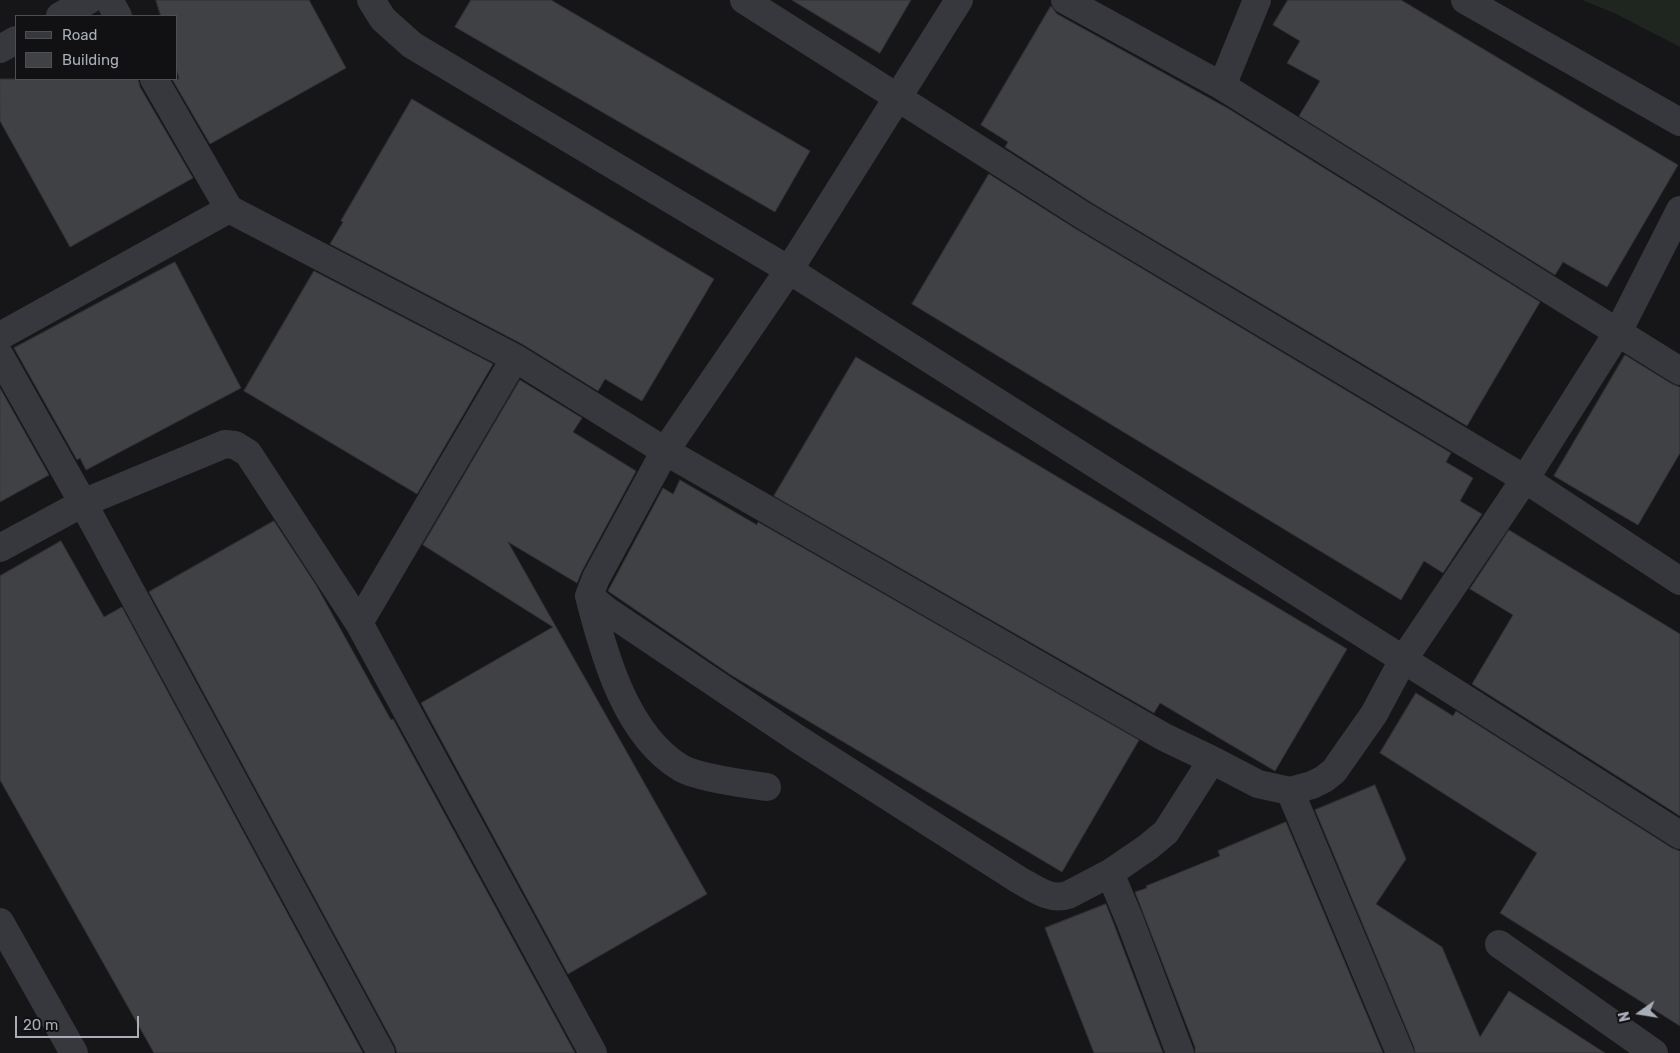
<!DOCTYPE html>
<html>
<head>
<meta charset="utf-8">
<style>
	body { margin:0 }
	#map { position:relative; width:1680px; height:1053px; overflow:hidden; background:#161618; font-family:Rubik,sans-serif }
	canvas { display:block }
	.legend { position:absolute; left:15px; top:15px; width:162px; height:65px; box-sizing:border-box; background:#111113; border:1px solid #4d4f55; margin:0; padding:6px 9px; list-style:none; font-size:15px; color:#a8adb8 }
	.legend li { display:flex; align-items:center; gap:10px; height:25px }
	.legend b { width:25px; border:1px solid #4d4f55 }
	.north { position:absolute; left:1615px; top:988px; width:50px; height:50px; -webkit-text-stroke:4px #111113; paint-order:stroke; rotate:257deg; font-size:14px; font-weight:700; line-height:20px; text-align:center; color:#a8adb8 }
	.north::after { content:''; display:block; margin:auto; width:18px; height:22px; background:#a8adb8; clip-path:polygon(50% 0,100% 100%,50% 72%,0 100%) }
	.scale { position:absolute; left:15px; top:1016px; width:124px; height:22px; box-sizing:border-box; border:2px solid #a8adb8; border-top:0; padding-left:6px; font-size:15px; line-height:18px; white-space:nowrap; color:#a8adb8; -webkit-text-stroke:4px #111113; paint-order:stroke }
</style>
</head>
<body>
<div id="map">
<canvas width="1680" height="1053"></canvas>
<ul class="legend">
<li><b style="height:6px;background:#37383d"></b>Road</li>
<li><b style="height:14px;background:#404145"></b>Building</li>
</ul>
<div class="north">N</div>
<div class="scale">20 m</div>
</div>
<script>
const context = document.querySelector('canvas').getContext('2d');
context.lineJoin = 'round';
function paint(path, color) {
  context.fillStyle = color;
  context.fill(path, 'evenodd');
}
function strokePath(path, color, width, dash) {
  context.strokeStyle = color;
  context.lineWidth = width;
  context.lineCap = dash ? 'butt' : 'round';
  context.setLineDash(dash || []);
  context.stroke(path);
}
paint(new Path2D(`
	M1582 0H1680V47L1614 13Z`), '#1e261f');
const building = new Path2D(`
	M156 0H309L346 68 210 144 172 79H179L176 68V16H161Z
	M471 0H551L810 151 775 212 455 27Z
	M792 0H911L880 53Z
	M1288 0H1401L1678 165 1607 287 1563 262 1555 275 1299 116 1320 81 1287 63 1300 41 1273 25Z
	M1051 6 1057 14 1229 109 1540 302 1467 426 1092 203 1005 147 1008 142 981 125Z
	M0 79H138L140 87 193 178 70 247 0 121Z
	M412 99 714 279 642 401 605 379 598 391 522 344 330 244 343 222 341 221Z
	M989 174 1076 229 1451 453 1446 462 1473 478 1460 501 1482 514 1443 573 1424 561 1401 600 912 304Z
	M175 262 241 388 86 470 80 458 77 460 14 348Z
	M314 271 493 364 417 494 244 391Z
	M1625 355 1672 384 1680 387V453L1638 525 1554 476Z
	M856 357 1347 649 1275 771 1160 703 1154 713 774 496Z
	M520 380 582 418 573 432 636 471 582 571 577 583 508 542 707 894 568 974 421 703 553 627 423 545Z
	M0 388 49 475 0 502Z
	M680 480 757 525 758 522 1139 740 1062 872 731 675 608 591 663 488 673 494Z
	M274 521 316 585 391 720 393 719 575 1053H397L395 1046 149 592Z
	M1509 530 1680 634V816L1472 684 1513 615 1470 589Z
	M61 541 104 617 122 607 363 1053H154L0 780V576Z
	M1416 693 1453 716 1456 711 1672 848 1680 851V1026L1500 913 1537 853 1380 753Z
	M1375 785 1406 859 1376 904 1442 947 1480 1037 1509 991 1605 1053H1415L1414 1047 1315 810Z
	M1286 822 1383 1053H1195V1047L1135 892 1147 888 1146 886 1220 856 1218 851Z
	M1106 904 1115 927 1163 1053H1094L1045 928Z`);
paint(building, '#404145');
strokePath(building, '#303034', 1);
strokePath(new Path2D(`
	M109 0 118 16
	M371 0 383 19 412 45 789 270 1680 835
	M744 0 1084 216 1525 479 1680 581
	M959 0 789 270 665 451 596 578 589 596 606 610 798 739 1019 880C1034 888 1050 901 1068 895L1110 873 1130 921 1180 1053
	M1065 0 1222 86 1680 371
	M1465 0 1680 122
	M60 16 89 0
	M0 49 16 40
	M154 79 229 209 515 358 665 451 1164 737 1212 760 1166 832 1148 847 1110 873
	M1222 86 1257 0
	M0 336 229 209
	M0 356 83 503 381 1053
	M0 548 83 503 225 444 235 445 248 453 359 623 593 1053
	M589 596C604 655 626 735 681 768 699 778 746 784 767 787
	M359 623 515 358
	M1212 760 1258 784 1290 791 1312 785 1324 779 1334 771 1374 714 1403 660 1525 479 1618 332 1680 210
	M1290 791 1400 1053
	M0 922 74 1053
	M1499 944 1654 1053`), '#37383d', 28);
</script>
</body>
</html>
